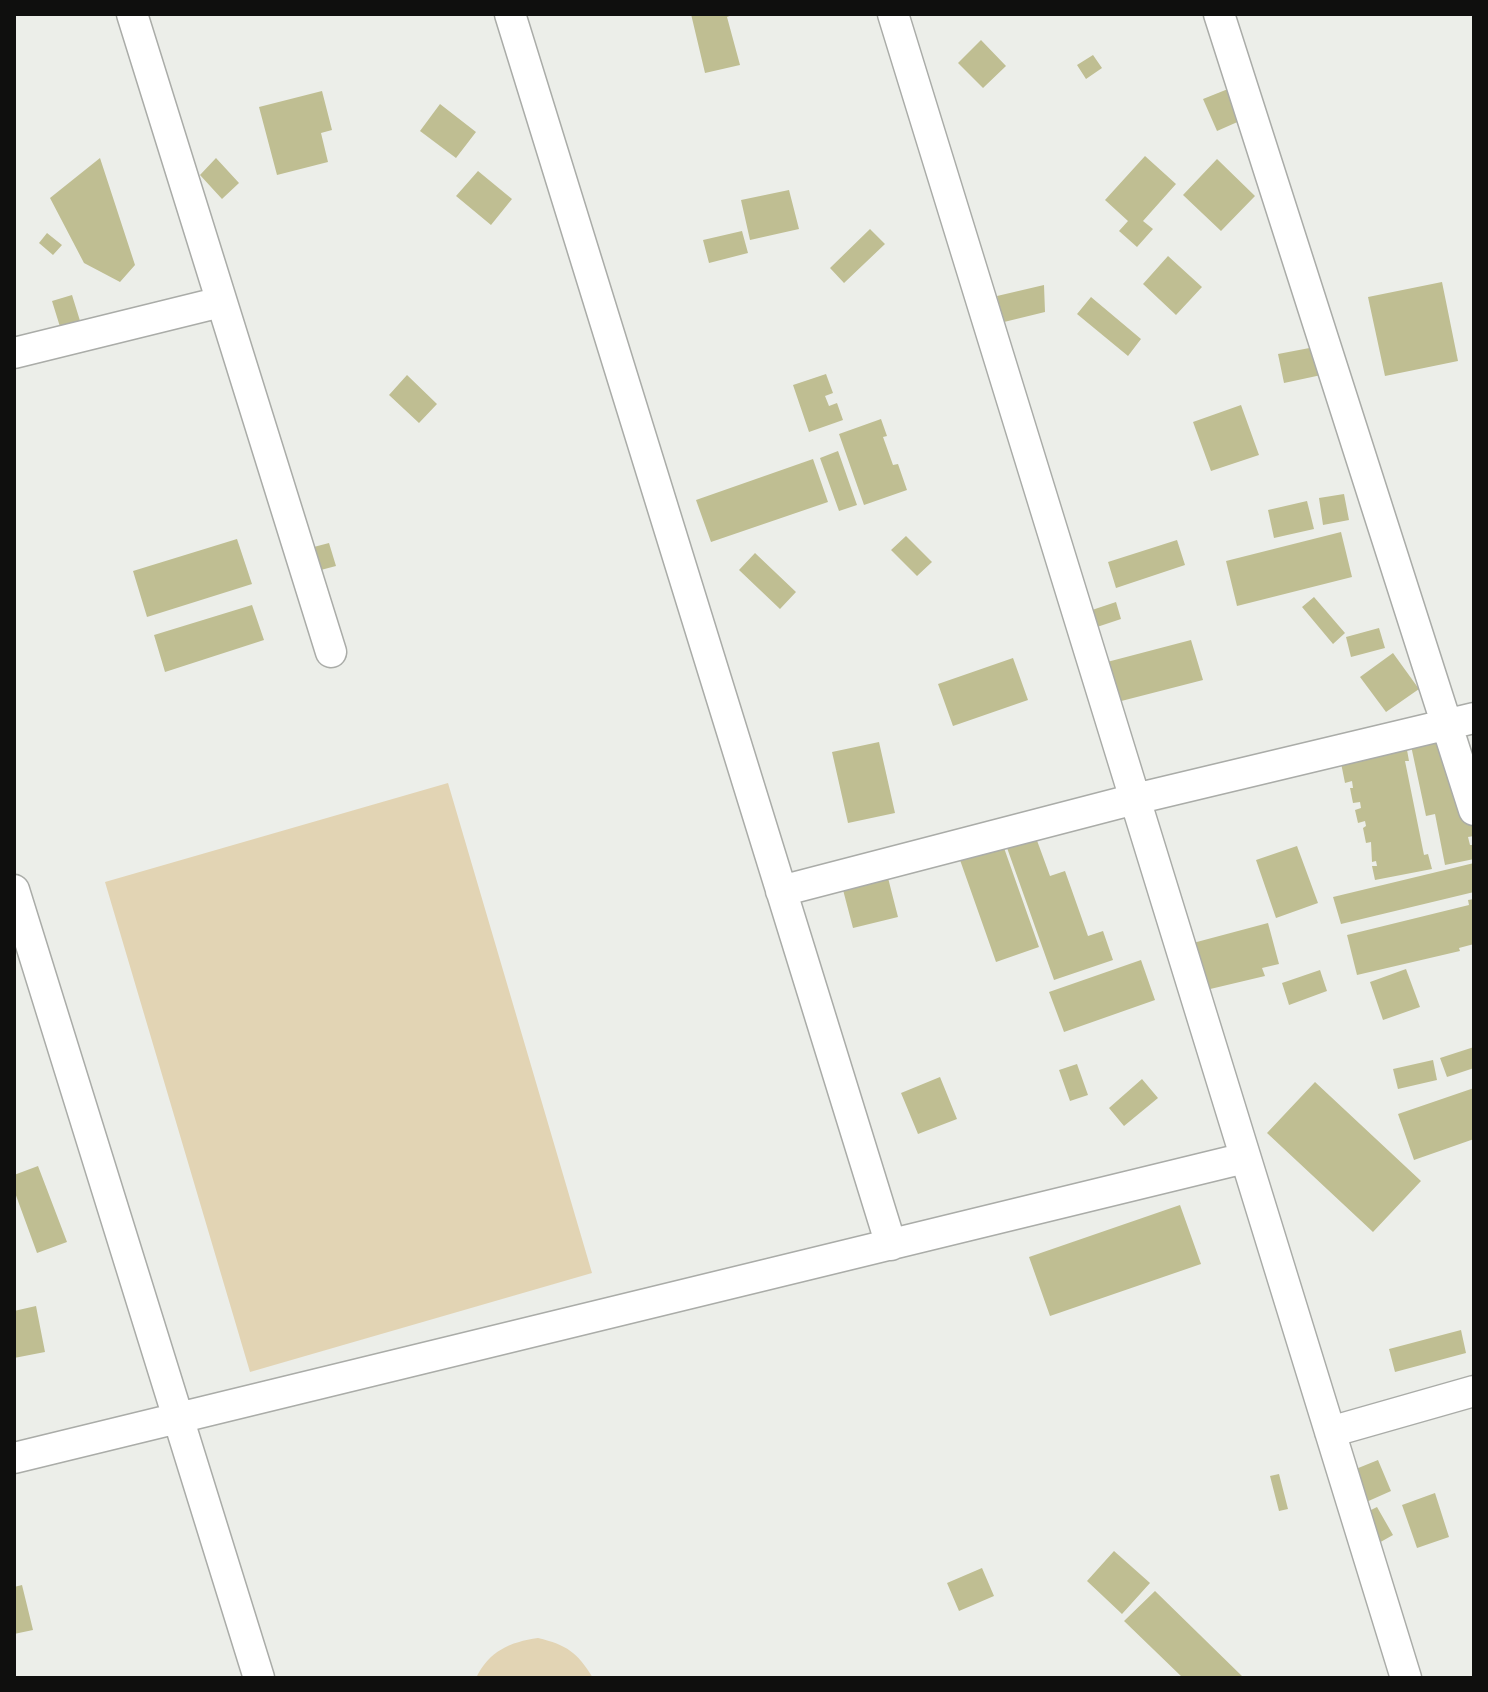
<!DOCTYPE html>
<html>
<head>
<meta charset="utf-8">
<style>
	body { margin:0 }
	#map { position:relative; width:1488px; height:1692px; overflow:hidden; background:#eceee9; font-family:"PT Sans",sans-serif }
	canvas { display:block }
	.frame { position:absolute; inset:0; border:16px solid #0f0f0e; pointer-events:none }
</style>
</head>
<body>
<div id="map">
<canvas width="1488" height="1692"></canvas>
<div class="frame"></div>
</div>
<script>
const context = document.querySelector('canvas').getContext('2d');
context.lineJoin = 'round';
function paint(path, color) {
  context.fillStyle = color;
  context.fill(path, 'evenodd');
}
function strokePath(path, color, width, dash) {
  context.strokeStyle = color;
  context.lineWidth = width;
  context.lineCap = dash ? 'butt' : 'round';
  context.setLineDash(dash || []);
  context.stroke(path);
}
paint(new Path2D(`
	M448 783 592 1273 250 1372 105 882Z
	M538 1638C567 1645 577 1652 593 1678H476C489 1651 510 1642 538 1638Z`), '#e2d4b4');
paint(new Path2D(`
	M691 14H735L727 17 740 65 705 73Z
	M981 40 1006 66 983 88 958 63Z
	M1093 55 1102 68 1086 79 1077 65Z
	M1228 89 1242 120 1217 131 1203 99Z
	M322 91 332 130 321 133 328 162 277 175 259 107Z
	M440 104 476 132 456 158 420 131Z
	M1145 156 1176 184 1143 221 1153 229 1137 247 1119 231 1128 221 1105 200Z
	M100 158 135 265 120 282 84 263 50 198Z
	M216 158 239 183 222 199 200 175Z
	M1217 159 1255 196 1221 231 1183 195Z
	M478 171 512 199 491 225 456 196Z
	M789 190 799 229 750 240 741 200Z
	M870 229 885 244 844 283 830 268Z
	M742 231 748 253 709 263 703 240Z
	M47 233 62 245 53 255 39 243Z
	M1168 256 1202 287 1176 315 1143 284Z
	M1442 282 1458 361 1385 376 1368 297Z
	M1044 285 1045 312 1004 322 997 296Z
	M72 295 81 324 61 330 52 301Z
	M1091 297 1141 339 1128 356 1077 314Z
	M1320 346 1326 374 1284 383 1278 354Z
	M826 374 833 393 825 396 829 406 837 403 843 420 809 432 793 385Z
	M407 375 437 404 419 423 389 395Z
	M1241 405 1259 455 1211 471 1193 422Z
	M881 419 887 436 883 437 893 465 898 464 907 490 864 505 839 434Z
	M838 451 857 505 839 511 820 458Z
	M813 459 828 502 711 542 696 500Z
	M1344 494 1349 520 1323 525 1319 498Z
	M1307 501 1314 529 1274 538 1268 510Z
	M1341 532 1352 577 1237 606 1226 561Z
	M906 536 932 562 917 576 891 550Z
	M237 539 252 584 147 617 133 571Z
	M1177 540 1185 565 1116 588 1108 562Z
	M329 543 336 566 317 571 310 548Z
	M755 553 796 592 780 609 739 570Z
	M1314 597 1345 633 1333 644 1302 607Z
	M1116 602 1121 619 1082 632 1077 615Z
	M252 605 264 640 165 672 154 635Z
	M1379 628 1385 648 1351 657 1346 637Z
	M1191 640 1203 680 1098 707 1088 667Z
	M1393 653 1419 689 1386 712 1360 677Z
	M1013 658 1028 700 953 726 938 684Z
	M1453 732 1474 819V836L1468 837 1470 845H1474V859L1445 865 1435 814 1426 816 1410 741Z
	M1405 739 1409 761H1405L1424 855 1428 854 1432 869 1375 880 1372 866H1377L1376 861 1372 862 1371 842 1366 843 1363 828 1366 826 1365 821 1358 823 1355 810 1361 808 1360 802 1353 803 1350 788H1353L1352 781 1345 783 1339 753Z
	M879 742 895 813 848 823 832 752Z
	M1035 835 1050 876 1065 871 1088 936 1103 931 1113 960 1054 980 1006 845Z
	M1003 845 1039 947 996 962 960 860Z
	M1297 846 1318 903 1276 918 1256 860Z
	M1474 863V892L1341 924 1333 897Z
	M887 874 898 917 853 928 842 886Z
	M1474 899V944L1459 948 1460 951 1357 975 1347 935 1469 905 1468 900Z
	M1268 923 1279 964 1262 968 1265 976 1206 990 1193 943Z
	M1141 960 1155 1000 1064 1032 1049 992Z
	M1406 969 1420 1007 1383 1020 1370 982Z
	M1320 970 1327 991 1289 1005 1282 983Z
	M1474 1047V1068L1447 1077 1440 1058Z
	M1433 1060 1437 1080 1398 1089 1393 1069Z
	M1077 1064 1088 1095 1070 1101 1059 1070Z
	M940 1077 957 1119 918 1134 901 1093Z
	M1142 1079 1158 1098 1124 1126 1109 1108Z
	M1315 1082 1421 1181 1373 1232 1267 1133Z
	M1474 1088V1139L1414 1160 1398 1114Z
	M38 1166 67 1242 37 1253 14 1190V1175Z
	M1180 1205 1201 1264 1050 1316 1029 1257Z
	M36 1306 45 1352 14 1358V1311Z
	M1461 1330 1466 1353 1395 1372 1389 1349Z
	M1378 1460 1391 1491 1355 1507 1341 1475Z
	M1279 1474 1288 1509 1279 1511 1270 1476Z
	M1435 1493 1449 1537 1417 1548 1402 1505Z
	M1377 1507 1393 1535 1377 1544 1361 1515Z
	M1114 1551 1150 1583 1122 1614 1087 1581Z
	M982 1568 994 1596 959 1611 947 1583Z
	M22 1585 33 1630 14 1634V1587Z
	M1155 1591 1244 1678H1183L1124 1621Z`), '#bfbe92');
const street = new Path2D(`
	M132 14 331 652
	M510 14 891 1245
	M893 14 1406 1678
	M1219 14 1474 810
	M14 353 221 302
	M14 890 259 1678
	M781 891 1135 799 1474 718
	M1330 1432 1474 1391
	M14 1458 1245 1158`);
strokePath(street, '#aaaca8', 33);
strokePath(street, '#fff', 30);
</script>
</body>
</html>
